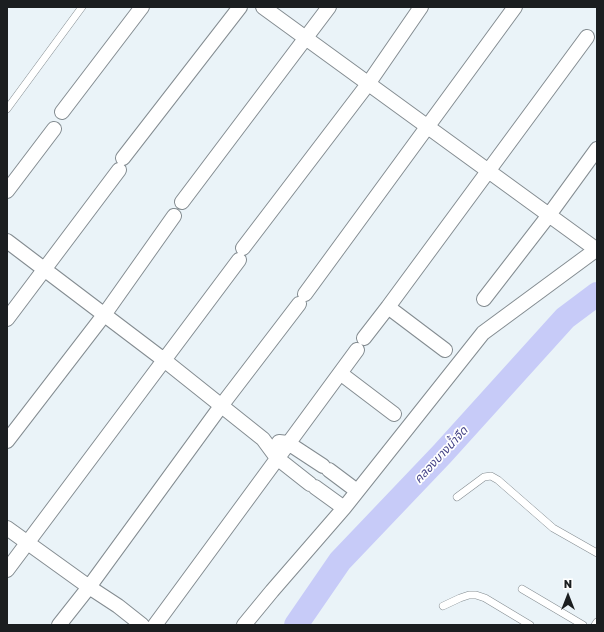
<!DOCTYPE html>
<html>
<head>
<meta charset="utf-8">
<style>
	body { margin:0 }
	#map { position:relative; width:604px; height:632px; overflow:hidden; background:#eaf3f8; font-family:"Golos Text",sans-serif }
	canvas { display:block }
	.frame { position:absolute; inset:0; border:8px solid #1b1e20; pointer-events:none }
	.north { position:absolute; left:548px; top:576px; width:40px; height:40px; -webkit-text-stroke:3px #fff; paint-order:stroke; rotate:0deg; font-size:11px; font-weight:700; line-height:16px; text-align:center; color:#1b1e20 }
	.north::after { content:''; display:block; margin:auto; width:14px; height:18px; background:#1b1e20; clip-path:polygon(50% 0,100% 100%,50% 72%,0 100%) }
</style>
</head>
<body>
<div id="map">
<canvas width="604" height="632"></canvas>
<div class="frame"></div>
<div class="north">N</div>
</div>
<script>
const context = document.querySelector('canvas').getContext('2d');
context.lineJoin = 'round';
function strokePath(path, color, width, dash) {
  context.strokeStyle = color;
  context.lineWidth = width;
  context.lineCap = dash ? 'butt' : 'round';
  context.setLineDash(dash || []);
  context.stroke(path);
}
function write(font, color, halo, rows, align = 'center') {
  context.font = font + ' "Golos Text","Noto Sans Thai",sans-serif';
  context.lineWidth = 3.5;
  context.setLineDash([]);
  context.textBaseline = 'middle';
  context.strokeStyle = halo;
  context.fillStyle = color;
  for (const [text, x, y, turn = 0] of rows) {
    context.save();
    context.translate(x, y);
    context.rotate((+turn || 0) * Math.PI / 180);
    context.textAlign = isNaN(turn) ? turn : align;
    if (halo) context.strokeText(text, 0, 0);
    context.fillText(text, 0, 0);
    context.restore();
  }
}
strokePath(new Path2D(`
	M296 625 340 561 442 454 565 318 597 294`), '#c7cbf8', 24);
const lane = new Path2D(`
	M7 109 82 7
	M457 497 484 477 491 476 498 480 553 528 597 553
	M522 589 583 625
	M443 606 460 598 469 595H476L485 598 530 625
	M595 625 597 622`);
const street = new Path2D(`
	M263 7 597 250
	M62 112 142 7
	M123 158 240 7
	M7 191 54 129
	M182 202 329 7
	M7 241 164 360 263 439 277 458 310 484
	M243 248 368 84 421 7
	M305 294 515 7
	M484 299 549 215 597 149
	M388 307 445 350
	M7 319 119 170
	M364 338 388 307 587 37
	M340 373 394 414
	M7 441 104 315 174 216
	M279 442 288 443 323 466
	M329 470 357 491
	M315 487 344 508
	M7 528 89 587 118 606 142 625
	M7 570 239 260
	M59 625 89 587 221 406 299 304
	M155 625 357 350
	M244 625 272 591 344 508 483 333 597 249`);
strokePath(lane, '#848c91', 8);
strokePath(street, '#848c91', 16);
strokePath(lane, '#fff', 7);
strokePath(street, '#fff', 14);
write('italic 12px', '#464588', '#fff', [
	["คลองบางน้ำจืด",441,455,-47]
]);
</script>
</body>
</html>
